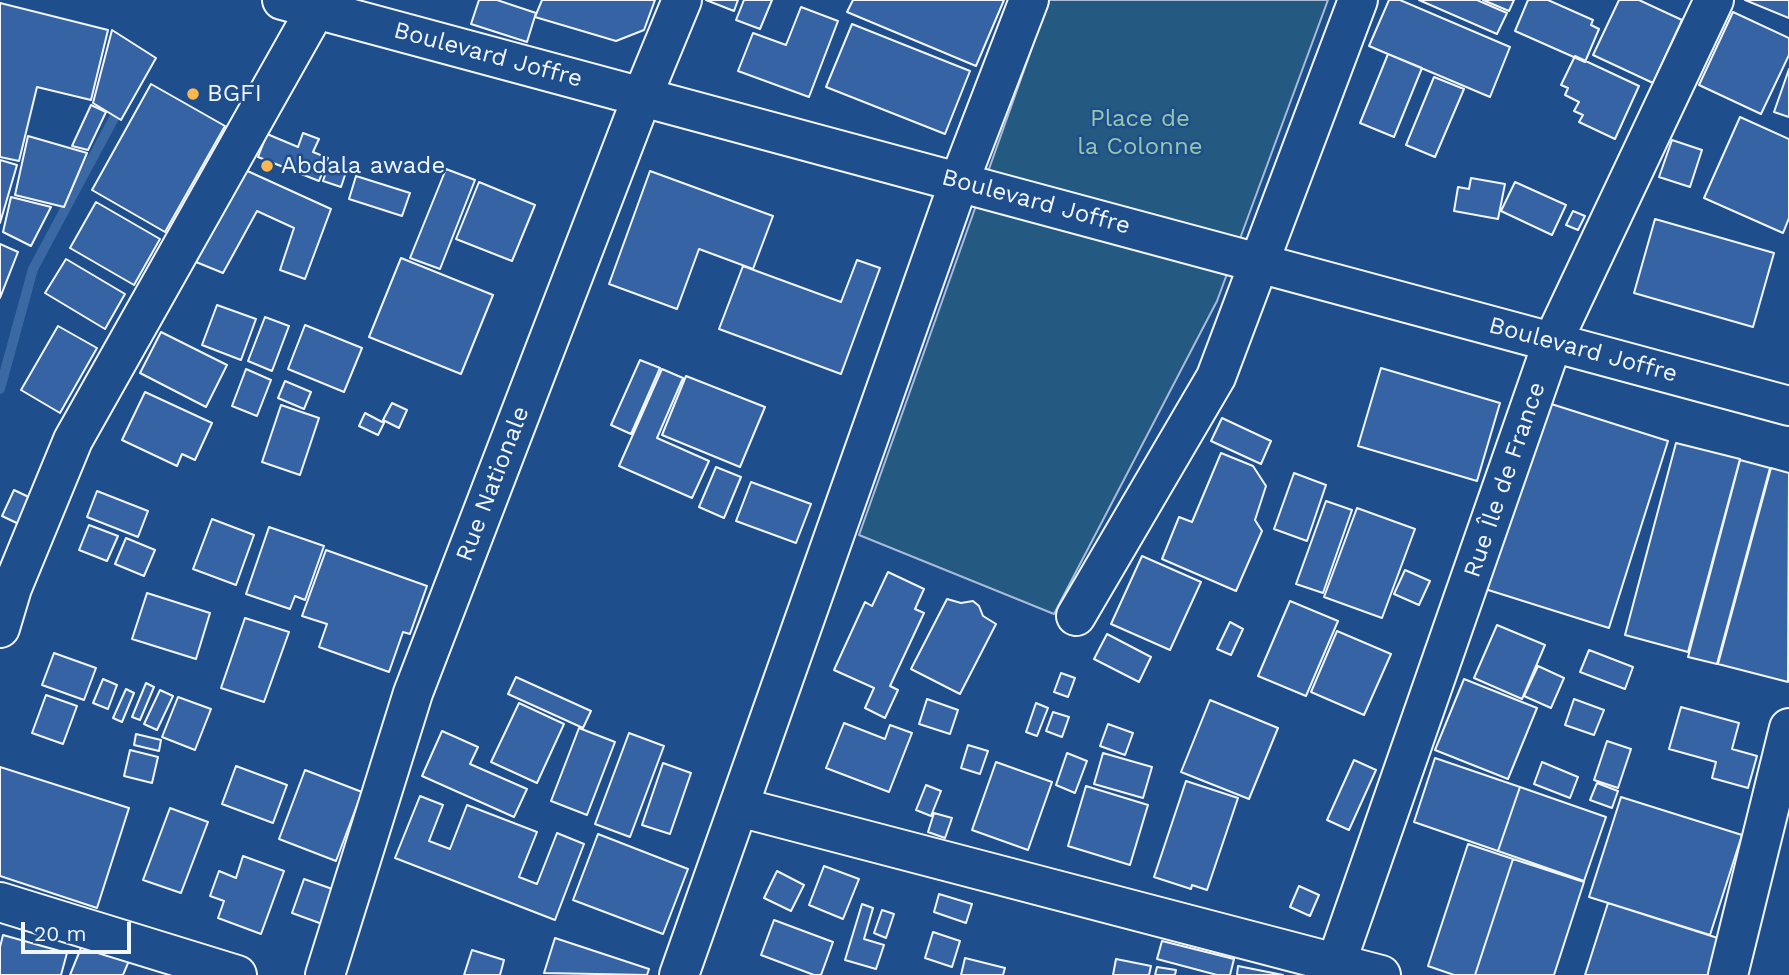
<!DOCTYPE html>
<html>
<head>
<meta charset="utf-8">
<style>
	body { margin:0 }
	#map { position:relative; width:1789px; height:975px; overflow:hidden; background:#1f4e8c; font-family:"Work Sans",sans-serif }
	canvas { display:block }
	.scale { position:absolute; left:21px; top:922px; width:110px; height:32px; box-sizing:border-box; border:4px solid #f2f6ff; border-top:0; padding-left:9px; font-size:21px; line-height:24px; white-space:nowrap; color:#f2f6ff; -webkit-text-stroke:5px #1f4e8c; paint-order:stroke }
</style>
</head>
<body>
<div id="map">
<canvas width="1789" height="975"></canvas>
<div class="scale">20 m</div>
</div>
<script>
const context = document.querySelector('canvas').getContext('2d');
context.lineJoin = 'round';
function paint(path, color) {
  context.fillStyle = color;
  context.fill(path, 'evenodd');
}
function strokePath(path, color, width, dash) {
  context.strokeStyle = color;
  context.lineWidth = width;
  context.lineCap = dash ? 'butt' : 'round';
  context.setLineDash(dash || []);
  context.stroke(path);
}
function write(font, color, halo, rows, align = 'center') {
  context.font = font + ' "Work Sans",sans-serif';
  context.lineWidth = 5;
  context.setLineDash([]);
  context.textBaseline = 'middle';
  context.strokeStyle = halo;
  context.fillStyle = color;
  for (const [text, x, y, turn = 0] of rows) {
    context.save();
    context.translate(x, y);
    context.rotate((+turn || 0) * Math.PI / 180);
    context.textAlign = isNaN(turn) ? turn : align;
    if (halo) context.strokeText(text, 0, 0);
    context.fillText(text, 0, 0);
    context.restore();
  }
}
const green = new Path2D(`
	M1049 0H1328L1217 301 1054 614 859 535Z`);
paint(green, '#245a82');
strokePath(green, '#a8bbd7', 2);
strokePath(new Path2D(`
	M0 389 33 269 114 118`), '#3b69a3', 10);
const building = new Path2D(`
	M479 0H497L536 13 527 42 471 24Z
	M542 0H655L644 30 616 41 535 17Z
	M706 0H738L734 11Z
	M744 0H772L760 29 736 20Z
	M853 0H1004L976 66 847 12Z
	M1389 0H1400L1510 47 1490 97 1369 46Z
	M1419 0H1477L1507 13 1497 34Z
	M1483 0H1514L1509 11Z
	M1528 0H1548L1593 20 1591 25 1599 29 1585 62 1515 31Z
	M1619 0H1639L1682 20 1653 83 1593 55Z
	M1745 0H1789V18Z
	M0 3 108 30 91 100 37 87 19 161 0 157Z
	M801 7 838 21 809 97 738 71 753 33 786 45Z
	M1733 12 1789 38V55L1761 114 1699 85Z
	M852 24 970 71 945 134 826 87Z
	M112 30 156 58 121 120 93 103Z
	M1388 54 1422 68 1394 137 1360 123Z
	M1575 56 1639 86 1615 139 1579 122 1583 115 1574 111 1579 102 1565 95 1568 88 1561 85Z
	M1789 69V117L1774 112Z
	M1434 77 1464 89 1435 157 1406 145Z
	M151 84 225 126 165 232 92 190Z
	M91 105 106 112 88 150 72 146Z
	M1740 117 1789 139V218L1783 233 1704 198Z
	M303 133 319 139 313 152 328 158 319 181 258 157 267 134 298 147Z
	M28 136 87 153 64 207 15 195Z
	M1672 140 1702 150 1690 187 1659 177Z
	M0 160 17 165 0 223Z
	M328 166 346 172 341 187 323 181Z
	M243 169 331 209 305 279 280 270 294 228 257 211 223 273 196 262Z
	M446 169 475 180 440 269 410 258Z
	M650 171 773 216 753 269 699 249 677 309 609 284Z
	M356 176 410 193 402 216 349 199Z
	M1471 178 1505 184 1498 219 1454 211 1458 187 1469 189Z
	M479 182 535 205 512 261 456 239Z
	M1515 182 1566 205 1552 235 1501 211Z
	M11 197 51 207 31 246 3 232Z
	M96 202 160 239 134 285 70 248Z
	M1573 211 1585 216 1578 230 1566 225Z
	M1655 219 1774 253 1753 327 1634 293Z
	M0 244 18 252 0 298Z
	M401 258 493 295 461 374 369 337Z
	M66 259 125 294 105 329 45 293Z
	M857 260 880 268 841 374 719 329 743 266 841 302Z
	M217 305 256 319 241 360 202 345Z
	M265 317 289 326 272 371 248 361Z
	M305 325 362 348 344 392 288 369Z
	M58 326 97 348 60 413 21 390Z
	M161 332 227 365 206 407 140 373Z
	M640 360 660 368 631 434 611 425Z
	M1381 368 1500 403 1477 481 1358 446Z
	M246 369 271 380 257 416 232 406Z
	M662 369 683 378 657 438 709 461 692 498 619 466Z
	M686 376 765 407 740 467 662 435Z
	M285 381 311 392 304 409 278 398Z
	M145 392 212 423 195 460 182 454 177 466 122 440Z
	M1545 402 1668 441 1609 628 1485 589Z
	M392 403 407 410 399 428 383 420Z
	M281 405 319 418 300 475 262 462Z
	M365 413 384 423 378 435 359 426Z
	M1222 418 1271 441 1261 464 1211 441Z
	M1676 443 1740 459 1688 652 1625 635Z
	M1221 453 1253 466 1266 486 1255 520 1262 531 1236 591 1162 559 1179 517 1192 522Z
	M1740 460 1770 468 1717 664 1688 657Z
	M716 467 741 477 724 518 699 507Z
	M1771 468 1789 473 1788 682 1718 664Z
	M1294 473 1326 485 1307 541 1274 529Z
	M751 482 811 504 796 543 736 521Z
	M14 490 35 500 23 526 2 516Z
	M97 491 148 511 138 537 87 517Z
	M1326 501 1352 510 1323 593 1296 584Z
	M1357 508 1415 529 1382 618 1324 597Z
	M212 519 254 535 236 585 193 569Z
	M89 525 118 536 107 561 79 550Z
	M269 527 324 546 305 600 295 596 290 609 246 594Z
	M126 538 155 550 144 576 115 564Z
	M326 550 427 586 410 634 403 632 389 672 319 647 327 624 302 616Z
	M1142 556 1201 582 1170 650 1111 624Z
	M1405 570 1430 581 1419 605 1394 594Z
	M888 572 924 589 915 609 924 613 890 686 898 690 885 718 865 708 874 688 834 670 865 602 872 606Z
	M147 593 210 613 196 659 132 639Z
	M947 599 961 603 973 601 979 606 983 616 996 624 960 694 911 669Z
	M1290 601 1338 621 1306 696 1258 676Z
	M245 618 289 632 264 702 221 688Z
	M1230 622 1243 629 1231 655 1217 649Z
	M1497 625 1545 645 1522 699 1474 678Z
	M1337 631 1391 654 1364 715 1311 692Z
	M1107 634 1151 657 1139 682 1094 659Z
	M1589 650 1633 667 1625 689 1580 672Z
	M54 653 96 668 84 700 42 685Z
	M1538 666 1564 678 1551 708 1524 696Z
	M1061 673 1075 678 1068 697 1054 692Z
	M516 677 591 711 583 728 508 694Z
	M103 679 117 685 108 709 93 703Z
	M1464 679 1537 708 1508 779 1435 750Z
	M146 683 154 687 140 720 132 717Z
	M126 689 134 693 122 722 113 718Z
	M160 690 173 696 157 730 144 724Z
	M46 695 77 706 63 744 32 733Z
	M178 697 211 709 195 750 162 737Z
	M927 699 958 710 950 734 919 724Z
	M1574 699 1604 710 1594 735 1565 725Z
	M1210 700 1278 728 1249 799 1181 772Z
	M519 703 564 724 537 783 491 762Z
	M1036 703 1048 708 1037 736 1026 732Z
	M1681 707 1739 723 1732 749 1757 756 1748 788 1712 778 1716 762 1669 749Z
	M1053 712 1069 717 1062 737 1046 731Z
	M844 723 885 739 890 725 912 733 889 792 826 768Z
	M1108 724 1133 733 1125 755 1100 746Z
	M579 728 615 742 587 815 551 801Z
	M442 731 478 747 470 764 527 789 514 817 422 776Z
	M629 733 664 746 630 837 595 824Z
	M136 734 161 740 159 751 134 745Z
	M1607 741 1631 749 1618 788 1594 780Z
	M968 745 988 751 980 774 961 768Z
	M130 750 158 757 152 783 124 776Z
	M1067 753 1087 761 1075 793 1056 785Z
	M1103 753 1152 767 1143 798 1094 784Z
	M1435 758 1520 787 1498 851 1414 822Z
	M1354 760 1376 770 1349 830 1327 820Z
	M996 762 1052 782 1028 850 972 830Z
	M1542 762 1578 777 1570 798 1534 784Z
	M663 763 691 773 670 834 642 825Z
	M236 766 287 785 273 823 222 804Z
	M0 767 129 808 97 908 0 876Z
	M305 770 362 792 336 861 279 839Z
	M1186 781 1238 798 1207 890 1192 885 1191 889 1154 877Z
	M1597 783 1618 791 1612 808 1590 800Z
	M926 785 941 791 931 816 916 810Z
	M1086 786 1148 805 1130 865 1068 846Z
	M1520 787 1606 817 1584 881 1498 851Z
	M420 796 443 805 429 841 450 849 467 805 537 832 519 877 537 884 557 833 584 844 555 920 395 858Z
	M1621 797 1742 835 1710 935 1589 897Z
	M170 808 208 822 181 893 143 880Z
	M934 813 952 818 945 838 928 832Z
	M598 834 688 869 663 934 573 900Z
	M1468 844 1513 859 1475 975H1454L1428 966Z
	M243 856 284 871 261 934 218 918 224 901 210 896 219 871 236 878Z
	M1513 859 1584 882 1554 975H1475Z
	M824 866 859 879 843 919 809 905Z
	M777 871 804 885 791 911 764 898Z
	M304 879 338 891 325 925 292 913Z
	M1299 886 1319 895 1310 916 1290 907Z
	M939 894 972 904 966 923 934 912Z
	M1608 903 1724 940 1713 975H1585Z
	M862 904 873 908 864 939 884 945 876 969 845 960Z
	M882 910 894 914 886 938 874 933Z
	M774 920 833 942 821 975H814L761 955Z
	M933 932 960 941 952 967 925 958Z
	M3 935 67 953 61 975H0V947Z
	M85 938 131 956 123 975H70Z
	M555 938 649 969 647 975 544 973Z
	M1162 941 1234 959 1230 975H1217L1157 959Z
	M472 950 504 960 500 975H464Z
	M965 958 1005 968 1003 975H961Z
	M1116 959 1151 966 1149 975H1113Z
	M1238 966 1283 975H1237Z
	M1157 967 1176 970 1175 975H1155Z`);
paint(building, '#3563a3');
strokePath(building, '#f2f6ff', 2);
const minor = new Path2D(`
	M282 0 1789 406
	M1076 616 1216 377 1358 0
	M0 628 12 588 73 440 321 0
	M739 807 1381 975
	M0 902 237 975
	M325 975 413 693 642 97 682 0
	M679 975 959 182 1029 0
	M1332 975 1553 341 1714 0
	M1728 975 1789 728`);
strokePath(minor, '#f2f6ff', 42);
strokePath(minor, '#1f4e8c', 38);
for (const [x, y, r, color] of [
	[193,94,7,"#ffb74d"],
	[267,166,7,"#ffb74d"]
]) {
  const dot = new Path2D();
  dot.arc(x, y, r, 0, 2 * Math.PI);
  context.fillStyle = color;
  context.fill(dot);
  strokePath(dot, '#1f4e8c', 2.5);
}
write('24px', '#f2f6ff', '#1f4e8c', [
	["Boulevard Joffre",488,55,15],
	["Boulevard Joffre",1036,202,15],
	["Boulevard Joffre",1583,350,15],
	["Rue Île de France",1505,480,-71],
	["Rue Nationale",493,484,-69]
]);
write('24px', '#f2f6ff', '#1f4e8c', [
	["BGFI",207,94],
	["Abdala awade",281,166]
], 'left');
write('24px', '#97c8a6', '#1f4e8c', [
	["Place de",1140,119],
	["la Colonne",1140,147]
]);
</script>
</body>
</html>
